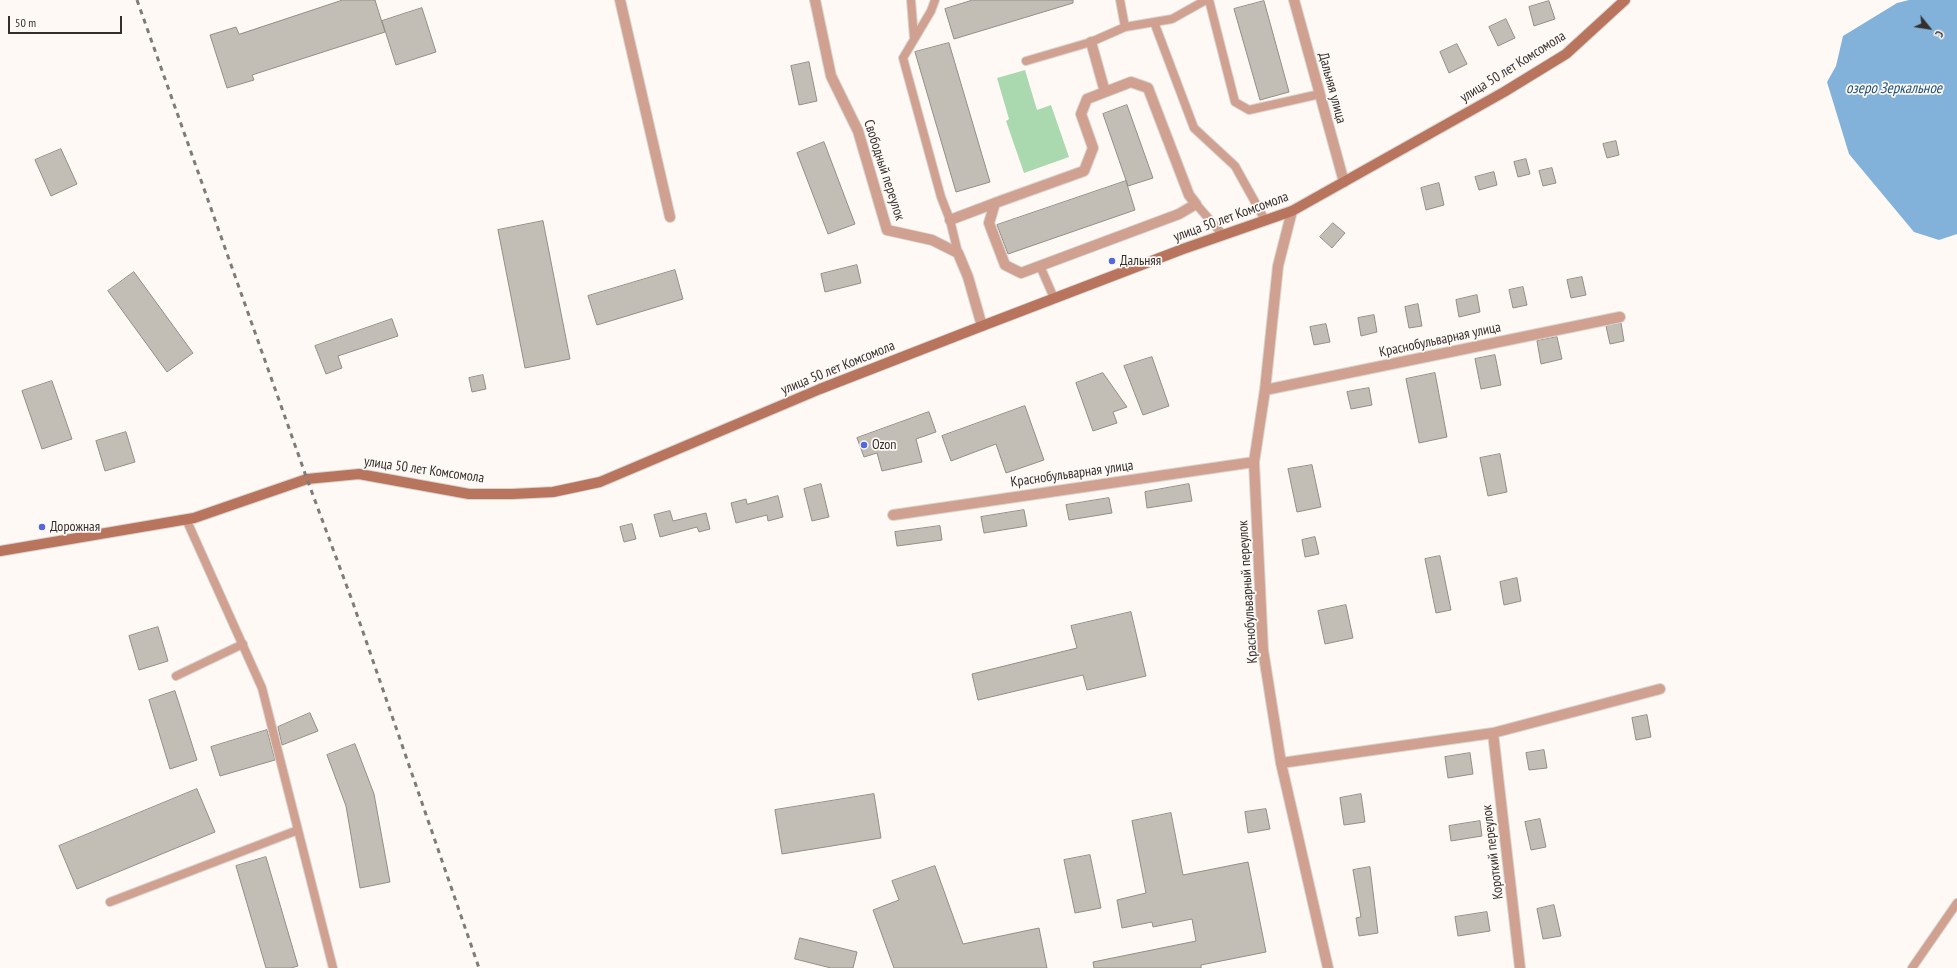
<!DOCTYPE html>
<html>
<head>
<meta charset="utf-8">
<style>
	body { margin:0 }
	#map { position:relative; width:1957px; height:968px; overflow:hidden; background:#fef9f5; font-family:"PT Sans Narrow",sans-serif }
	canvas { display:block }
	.north { position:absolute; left:1909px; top:8px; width:40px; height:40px; -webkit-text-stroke:3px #fef9f5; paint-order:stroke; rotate:120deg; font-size:11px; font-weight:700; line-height:16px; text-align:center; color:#322f2d }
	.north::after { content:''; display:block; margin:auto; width:14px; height:18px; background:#322f2d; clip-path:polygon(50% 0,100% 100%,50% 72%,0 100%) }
	.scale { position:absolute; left:8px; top:16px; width:114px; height:18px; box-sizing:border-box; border:2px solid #322f2d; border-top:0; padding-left:5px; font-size:12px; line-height:14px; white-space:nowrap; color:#322f2d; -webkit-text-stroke:3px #fef9f5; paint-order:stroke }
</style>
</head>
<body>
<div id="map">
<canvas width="1957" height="968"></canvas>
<div class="north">С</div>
<div class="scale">50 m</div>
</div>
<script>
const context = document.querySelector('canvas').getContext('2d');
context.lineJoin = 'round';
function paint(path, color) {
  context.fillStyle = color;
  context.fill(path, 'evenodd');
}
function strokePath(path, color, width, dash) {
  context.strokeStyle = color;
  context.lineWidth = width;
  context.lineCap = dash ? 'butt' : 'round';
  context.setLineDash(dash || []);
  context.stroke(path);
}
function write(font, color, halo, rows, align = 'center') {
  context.font = font + ' "PT Sans Narrow",sans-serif';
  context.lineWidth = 3.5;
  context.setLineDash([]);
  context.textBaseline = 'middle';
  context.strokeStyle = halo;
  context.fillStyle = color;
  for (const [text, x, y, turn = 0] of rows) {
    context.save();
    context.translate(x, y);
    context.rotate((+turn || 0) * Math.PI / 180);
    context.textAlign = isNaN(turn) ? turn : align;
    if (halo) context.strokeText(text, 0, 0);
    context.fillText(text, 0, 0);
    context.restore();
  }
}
paint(new Path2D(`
	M1025 70 1037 110 1051 105 1069 157 1024 173 1006 121 1009 119 997 78Z`), '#aad9b0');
paint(new Path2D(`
	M1909 0H1957V234L1939 240 1914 232 1849 154 1827 82 1836 66 1843 36 1897 3Z`), '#82b2da');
const building = new Path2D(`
	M343 0H375L385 32 252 75 254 80 227 88 210 35 236 27 239 34Z
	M973 0H1073V3L954 39 945 9Z
	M1264 1 1289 92 1260 100 1234 9Z
	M1549 1 1555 19 1534 26 1529 7Z
	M422 8 436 52 396 65 382 21Z
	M1506 19 1515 38 1498 46 1489 27Z
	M949 43 990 182 956 192 915 52Z
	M1457 44 1467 64 1449 73 1440 52Z
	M809 62 817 101 799 105 791 66Z
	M1127 105 1153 178 1128 186 1103 114Z
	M1616 141 1619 155 1607 158 1603 144Z
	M824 142 855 224 828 234 797 153Z
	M61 149 77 184 51 196 35 160Z
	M1526 159 1530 174 1518 177 1514 162Z
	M1552 168 1556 183 1543 186 1539 171Z
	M1494 172 1497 185 1479 190 1475 177Z
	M1126 181 1135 210 1008 254 997 225Z
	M1439 183 1444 205 1426 210 1421 188Z
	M543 221 570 359 525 368 498 230Z
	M1333 223 1345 233 1332 248 1320 237Z
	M857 265 861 283 825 292 821 274Z
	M675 270 683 299 597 325 588 296Z
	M134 272 193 353 167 372 108 291Z
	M1582 277 1586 295 1571 298 1567 280Z
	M1523 287 1527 305 1513 308 1509 290Z
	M1477 295 1480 312 1459 317 1456 300Z
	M1418 304 1422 326 1409 328 1405 307Z
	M1374 315 1377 332 1361 336 1358 318Z
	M392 319 398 336 338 356 342 368 326 374 315 346Z
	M1621 323 1624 341 1610 344 1606 326Z
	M1326 324 1330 342 1314 345 1310 327Z
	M1557 337 1562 359 1541 364 1537 341Z
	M1495 355 1501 385 1481 389 1475 359Z
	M1152 357 1169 406 1143 415 1124 366Z
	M1103 373 1127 407 1113 412 1117 423 1093 431 1076 383Z
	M1435 373 1447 437 1419 443 1406 379Z
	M483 375 486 389 472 392 469 378Z
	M52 381 72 439 42 449 22 391Z
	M1369 388 1372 405 1351 409 1347 392Z
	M1025 406 1044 460 1006 473 996 444 951 461 942 436Z
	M929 412 936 432 916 439 922 462 882 471 877 453 864 457 857 438Z
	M126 432 135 462 105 471 96 441Z
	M1500 454 1507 492 1488 496 1480 458Z
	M1312 465 1321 507 1297 512 1288 469Z
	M821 484 829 517 812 521 804 489Z
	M1189 484 1192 501 1147 508 1145 492Z
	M778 496 783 517 768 521 767 515 736 523 731 503 746 499 747 504Z
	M1109 498 1112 513 1069 520 1066 505Z
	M1024 510 1027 526 984 533 981 517Z
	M670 511 673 521 706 513 710 529 699 532 697 527 660 537 654 515Z
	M632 524 636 539 624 542 620 527Z
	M940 526 942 540 897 546 895 532Z
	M1315 537 1319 554 1305 557 1302 540Z
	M1440 556 1451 610 1436 613 1425 559Z
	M1517 578 1521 601 1504 605 1500 582Z
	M1346 605 1353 638 1325 644 1318 611Z
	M1131 612 1146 676 1087 690 1083 675 978 700 972 674 1077 648 1071 626Z
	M158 627 168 661 139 670 129 636Z
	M175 691 197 760 170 769 149 700Z
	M310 713 318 731 282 745 278 727Z
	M1647 715 1651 737 1636 740 1632 718Z
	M267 730 275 760 220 776 211 747Z
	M355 744 374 794 390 882 360 888 346 806 327 755Z
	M1544 750 1547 768 1529 770 1526 753Z
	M1470 753 1473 774 1448 778 1445 757Z
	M197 789 215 832 77 889 59 846Z
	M874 794 881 838 782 854 775 810Z
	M1361 794 1365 822 1344 825 1340 798Z
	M1266 809 1270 829 1248 833 1245 812Z
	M1171 813 1183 875 1248 862 1266 952 1201 965V968H1094L1093 962 1196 941 1192 919 1153 927 1152 922 1122 928 1117 900 1146 893 1132 821Z
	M1540 819 1546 847 1531 850 1525 822Z
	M1480 821 1482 836 1451 841 1449 826Z
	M1090 855 1101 908 1075 913 1064 860Z
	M266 857 298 966 291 968H266L236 866Z
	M935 866 963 944 1039 928 1047 968H894L873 910 899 900 892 881Z
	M1370 867 1378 933 1359 936 1356 918 1361 917 1353 870Z
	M1554 905 1561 936 1543 939 1537 909Z
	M1487 912 1490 931 1458 936 1455 917Z
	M800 938 857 952 853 968H831L795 959Z`);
paint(building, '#c3beb5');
strokePath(building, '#938e86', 1);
const lane = new Path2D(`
	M911 0 914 38
	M935 0 931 11 903 58 941 197 950 220 958 253
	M1120 0 1125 27
	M1209 0 1235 102 1249 110 1320 94
	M1154 22 1194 128 1235 166 1265 220
	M1026 61 1091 42 1125 27 1172 19 1206 0
	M1196 204 1223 235
	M1040 266 1054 298
	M186 519 262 688 333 968
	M176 676 243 644
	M110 902 298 830
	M1912 968 1957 903`);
const street = new Path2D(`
	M620 0 670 217
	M815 0 831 76 858 131 887 230 932 240 958 253 968 277 982 326
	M1294 0 1344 182
	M1091 42 1105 92
	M1131 82 1148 88 1189 195 1196 204 1179 214 1021 273 1005 265 989 223 995 203 1084 171 1093 148 1081 114 1087 99Z
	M1292 211 1278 266 1265 390 1254 462 1263 650 1281 763 1328 968
	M950 220 995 203
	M1265 390 1620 317
	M893 515 1254 462
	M1493 733 1520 968
	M1281 763 1493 733 1660 689`);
const secondary = new Path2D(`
	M0 551 194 518 307 479 359 474 469 494H512L553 492 600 482 820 389 982 326 1183 249 1292 211 1504 92 1566 54 1625 0`);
strokePath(lane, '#d9d5d1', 10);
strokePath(street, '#d9d5d1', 12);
strokePath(secondary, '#d9d5d1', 12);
strokePath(lane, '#d0a190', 8);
strokePath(street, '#d0a190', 10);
strokePath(secondary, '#b8745c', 10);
strokePath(new Path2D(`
	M137 0 307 479 353 603 479 968`), '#7f7b78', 3, [5, 5]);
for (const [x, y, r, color] of [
	[1112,261,4,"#5468de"],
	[864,445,4,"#5468de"],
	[42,527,4,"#5468de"]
]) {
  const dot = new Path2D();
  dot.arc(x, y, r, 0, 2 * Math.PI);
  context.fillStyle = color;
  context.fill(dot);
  strokePath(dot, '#fef9f5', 1.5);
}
write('14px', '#322f2d', '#fef9f5', [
	["улица 50 лет Комсомола",1513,67,-32],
	["Дальняя улица",1332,88,75],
	["Свободный переулок",884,170,72],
	["улица 50 лет Комсомола",1231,217,-20],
	["Краснобульварная улица",1440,340,-12],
	["улица 50 лет Комсомола",838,368,-22],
	["улица 50 лет Комсомола",424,470,8],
	["Краснобульварная улица",1072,474,-8],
	["Краснобульварный переулок",1248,592,-94],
	["Короткий переулок",1493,852,-97]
]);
write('14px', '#322f2d', '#fef9f5', [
	["Дальняя",1120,261],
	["Ozon",872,445],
	["Дорожная",50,527]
], 'left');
write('italic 15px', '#1d537a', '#fef9f5', [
	["озеро Зеркальное",1894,89]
]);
</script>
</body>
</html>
